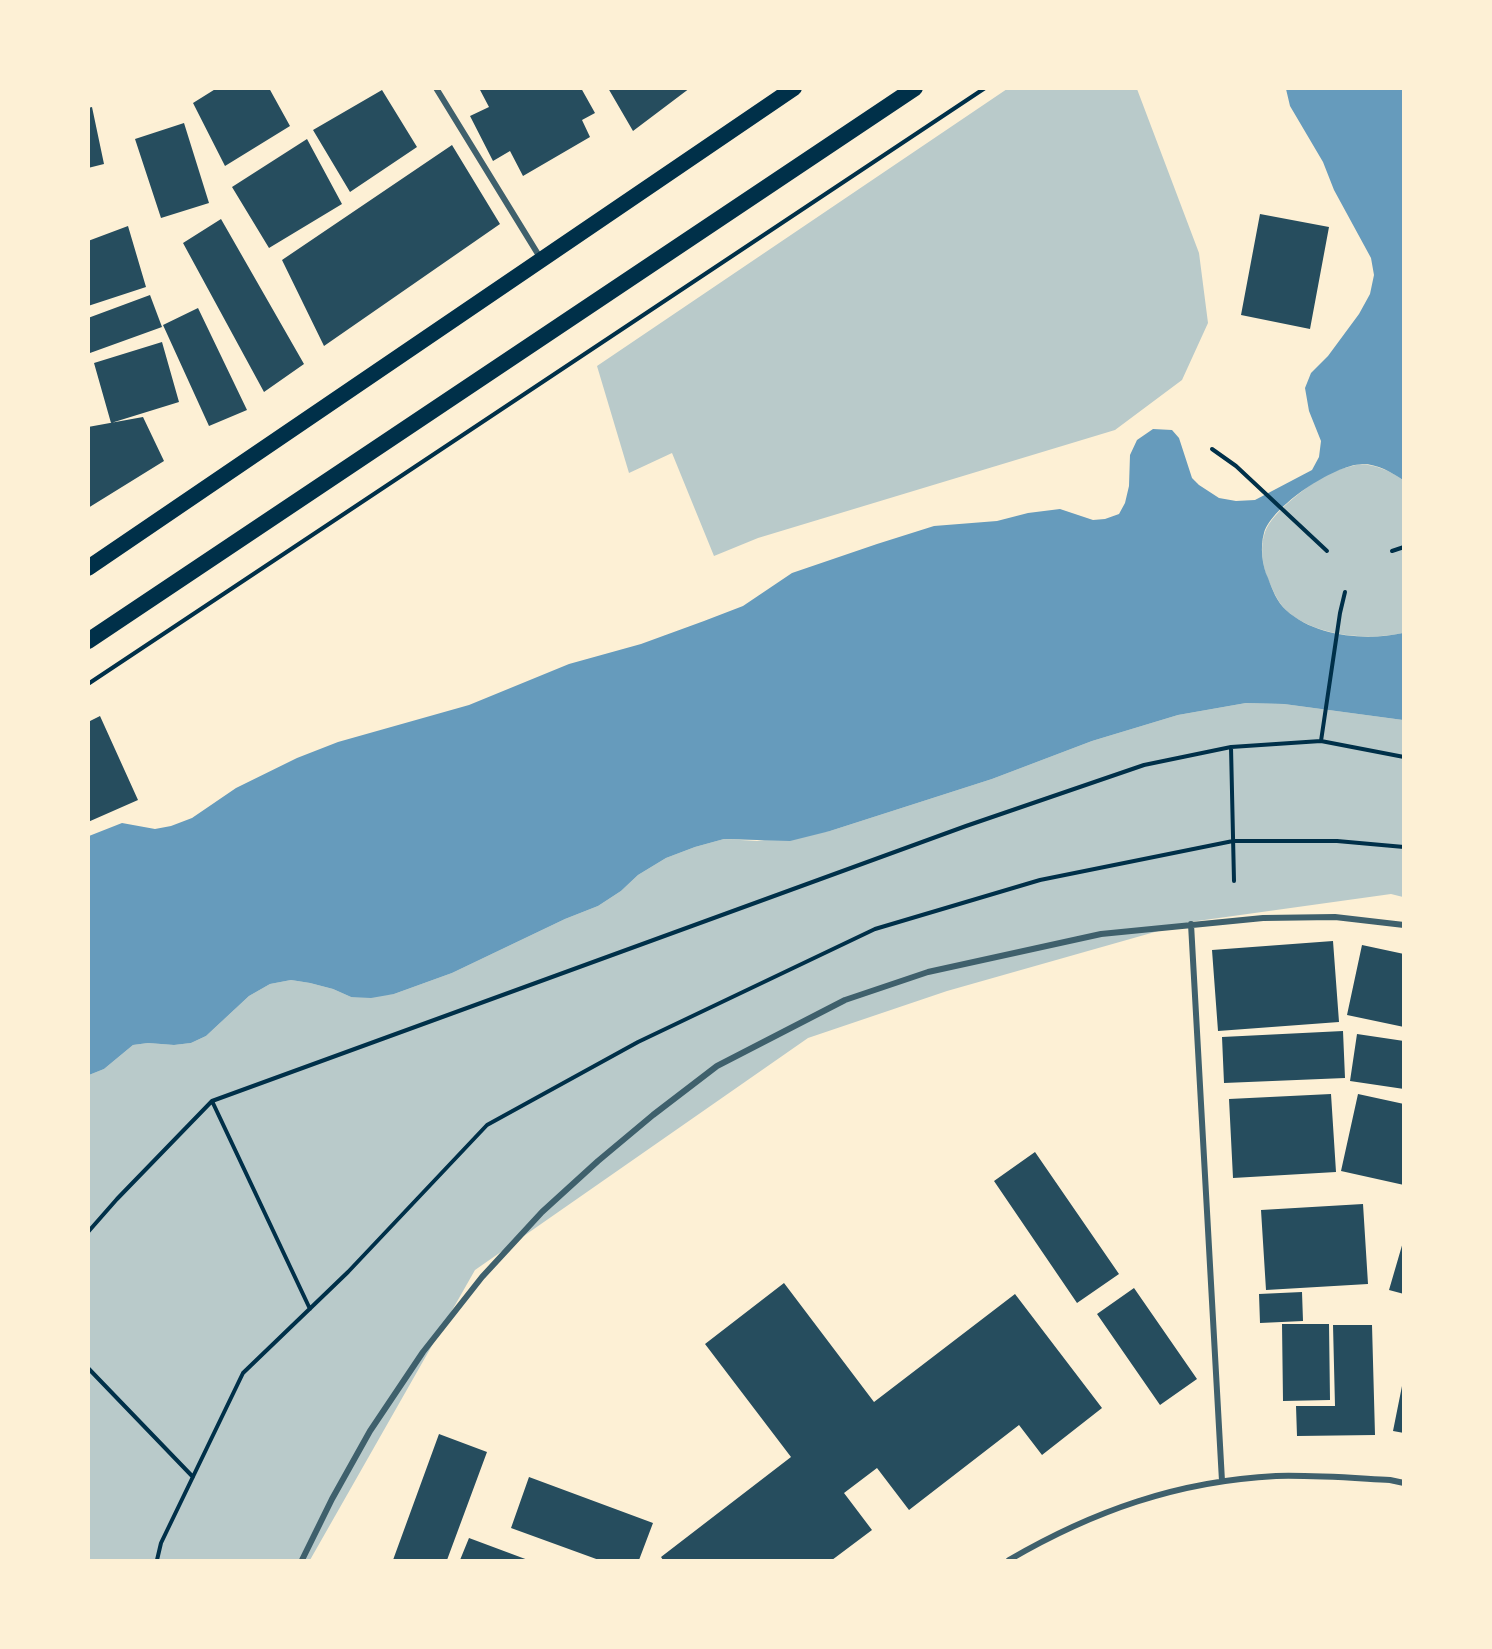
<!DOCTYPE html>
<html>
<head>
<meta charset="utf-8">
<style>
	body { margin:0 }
	#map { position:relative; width:1492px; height:1649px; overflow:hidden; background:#fdf0d5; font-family:"Fira Sans",sans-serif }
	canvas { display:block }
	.frame { position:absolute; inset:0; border:90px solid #fdf0d5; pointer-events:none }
</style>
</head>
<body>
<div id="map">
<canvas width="1492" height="1649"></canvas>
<div class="frame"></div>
</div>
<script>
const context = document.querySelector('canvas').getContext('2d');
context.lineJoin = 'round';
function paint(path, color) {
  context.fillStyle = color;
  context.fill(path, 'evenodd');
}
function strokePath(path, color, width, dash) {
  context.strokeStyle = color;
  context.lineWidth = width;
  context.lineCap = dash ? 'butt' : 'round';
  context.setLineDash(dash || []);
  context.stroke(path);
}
paint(new Path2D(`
	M1007 89H1137L1199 253 1208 323 1182 380 1115 430 758 538 714 556 672 453 629 473 597 366Z
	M1359 464C1376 465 1389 470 1403 480V633C1368 641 1312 636 1285 609 1277 601 1272 588 1267 577 1262 565 1260 544 1265 532 1272 512 1312 481 1333 472 1341 468 1350 467 1359 464Z
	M1246 703 1284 704 1403 720V897L1391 894 1190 922 947 991 808 1038 475 1270 310 1560H89V1075L104 1069 133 1045 148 1043 174 1045 191 1043 206 1036 249 996 270 984 291 980 310 983 333 989 351 997 394 994 452 973 565 919 598 906 621 891 638 875 666 858 695 847 724 839 757 841 830 831 992 779 1092 741 1178 715Z`), '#b9caca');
paint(new Path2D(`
	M1286 89H1403V480C1391 472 1378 464 1362 464 1334 465 1272 506 1264 533 1260 546 1262 566 1268 578 1272 589 1277 602 1286 610 1315 637 1367 641 1403 633V720L1284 704 1246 703 1178 715 1092 741 992 779 830 831 790 841 724 839 695 847 666 858 638 875 621 891 598 906 565 919 452 973 394 994 371 998 351 997 333 989 310 983 291 980 270 984 249 996 206 1036 191 1043 174 1045 148 1043 133 1045 104 1069 89 1075V836L122 823 155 829 171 826 192 818 236 788 297 758 338 742 469 705 569 664 641 644 704 621 743 606 792 573 877 544 934 526 997 521 1028 513 1060 509 1093 520 1105 519 1119 514 1125 503 1129 486 1130 455 1137 440 1153 429 1172 430 1179 438 1192 478 1199 485 1219 498 1236 501 1255 500 1312 470 1319 457 1321 441 1309 411 1305 388 1311 373 1328 356 1359 314 1370 294 1374 275 1371 258 1334 190 1323 162 1290 106Z`), '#669bbc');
paint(new Path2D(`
	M217 88H269L290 126 225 166 193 103Z
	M479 88H581L595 113 582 120 590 137 523 176 510 151 493 161 470 116 489 107Z
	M608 88H690L633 131Z
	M382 90 417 147 350 192 313 130Z
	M92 107 104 164 88 168V108Z
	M184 123 209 203 161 218 135 139Z
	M307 139 342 204 269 248 232 187Z
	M452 145 500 224 324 346 282 260Z
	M1260 214 1329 227 1310 329 1241 315Z
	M221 219 304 364 264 392 183 243Z
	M128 226 146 287 88 306V241Z
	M150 295 162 327 90 353 88 318Z
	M198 308 247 410 209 426 163 325Z
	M162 342 179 402 111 423 94 363Z
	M143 417 164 461 88 508V427Z
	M100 716 138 800 88 822V722Z
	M1333 941 1339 1022 1218 1031 1212 950Z
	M1362 945 1404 954V1027L1347 1015Z
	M1343 1031 1345 1078 1224 1083 1222 1037Z
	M1357 1034 1404 1041V1089L1350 1081Z
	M1331 1094 1336 1172 1233 1178 1229 1099Z
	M1358 1094 1404 1104V1185L1341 1171Z
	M1035 1152 1119 1274 1077 1303 994 1181Z
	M1363 1204 1368 1284 1266 1290 1261 1210Z
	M1403 1242H1404V1294L1389 1290Z
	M784 1283 874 1402 1015 1294 1102 1408 1042 1455 1019 1425 909 1510 877 1468 844 1493 872 1530 832 1560H663L661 1557 791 1457 705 1344Z
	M1134 1288 1197 1379 1160 1405 1097 1314Z
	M1302 1292 1303 1321 1260 1323 1259 1294Z
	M1282 1324H1329L1330 1400 1283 1401Z
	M1333 1325H1372L1375 1435 1297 1436 1296 1406H1335Z
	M1402 1386H1404V1433L1393 1431Z
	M439 1434 487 1452 447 1560H393Z
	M529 1477 653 1523 639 1560H599L511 1528Z
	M469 1538 528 1560H460Z`), '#264d5e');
strokePath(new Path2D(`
	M1212 449 1236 466 1327 551
	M1392 551 1404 547
	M88 684 985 88
	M1321 741 1340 613 1345 592
	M1231 747 1234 881
	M212 1101 310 1309
	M88 1232 117 1199 212 1101 966 826 1144 765 1231 747 1321 741 1404 757
	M88 1368 193 1477
	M157 1560 161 1543 243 1373 348 1272 487 1125 638 1042 875 929 1040 880 1233 841H1337L1404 847`), '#003049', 4);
strokePath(new Path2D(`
	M436 88 541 259
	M1191 924 1222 1481
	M302 1560 332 1499 370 1431 423 1352 482 1277 542 1212 598 1161 653 1115 717 1066 845 1000 928 972 1101 934 1263 918 1335 917 1404 925
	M1009 1560C1093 1511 1178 1481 1276 1476 1314 1475 1352 1478 1390 1480L1404 1483`), '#3f606c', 6);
strokePath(new Path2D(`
	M88 568 794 88
	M88 641 915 88`), '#003049', 16);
</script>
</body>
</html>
